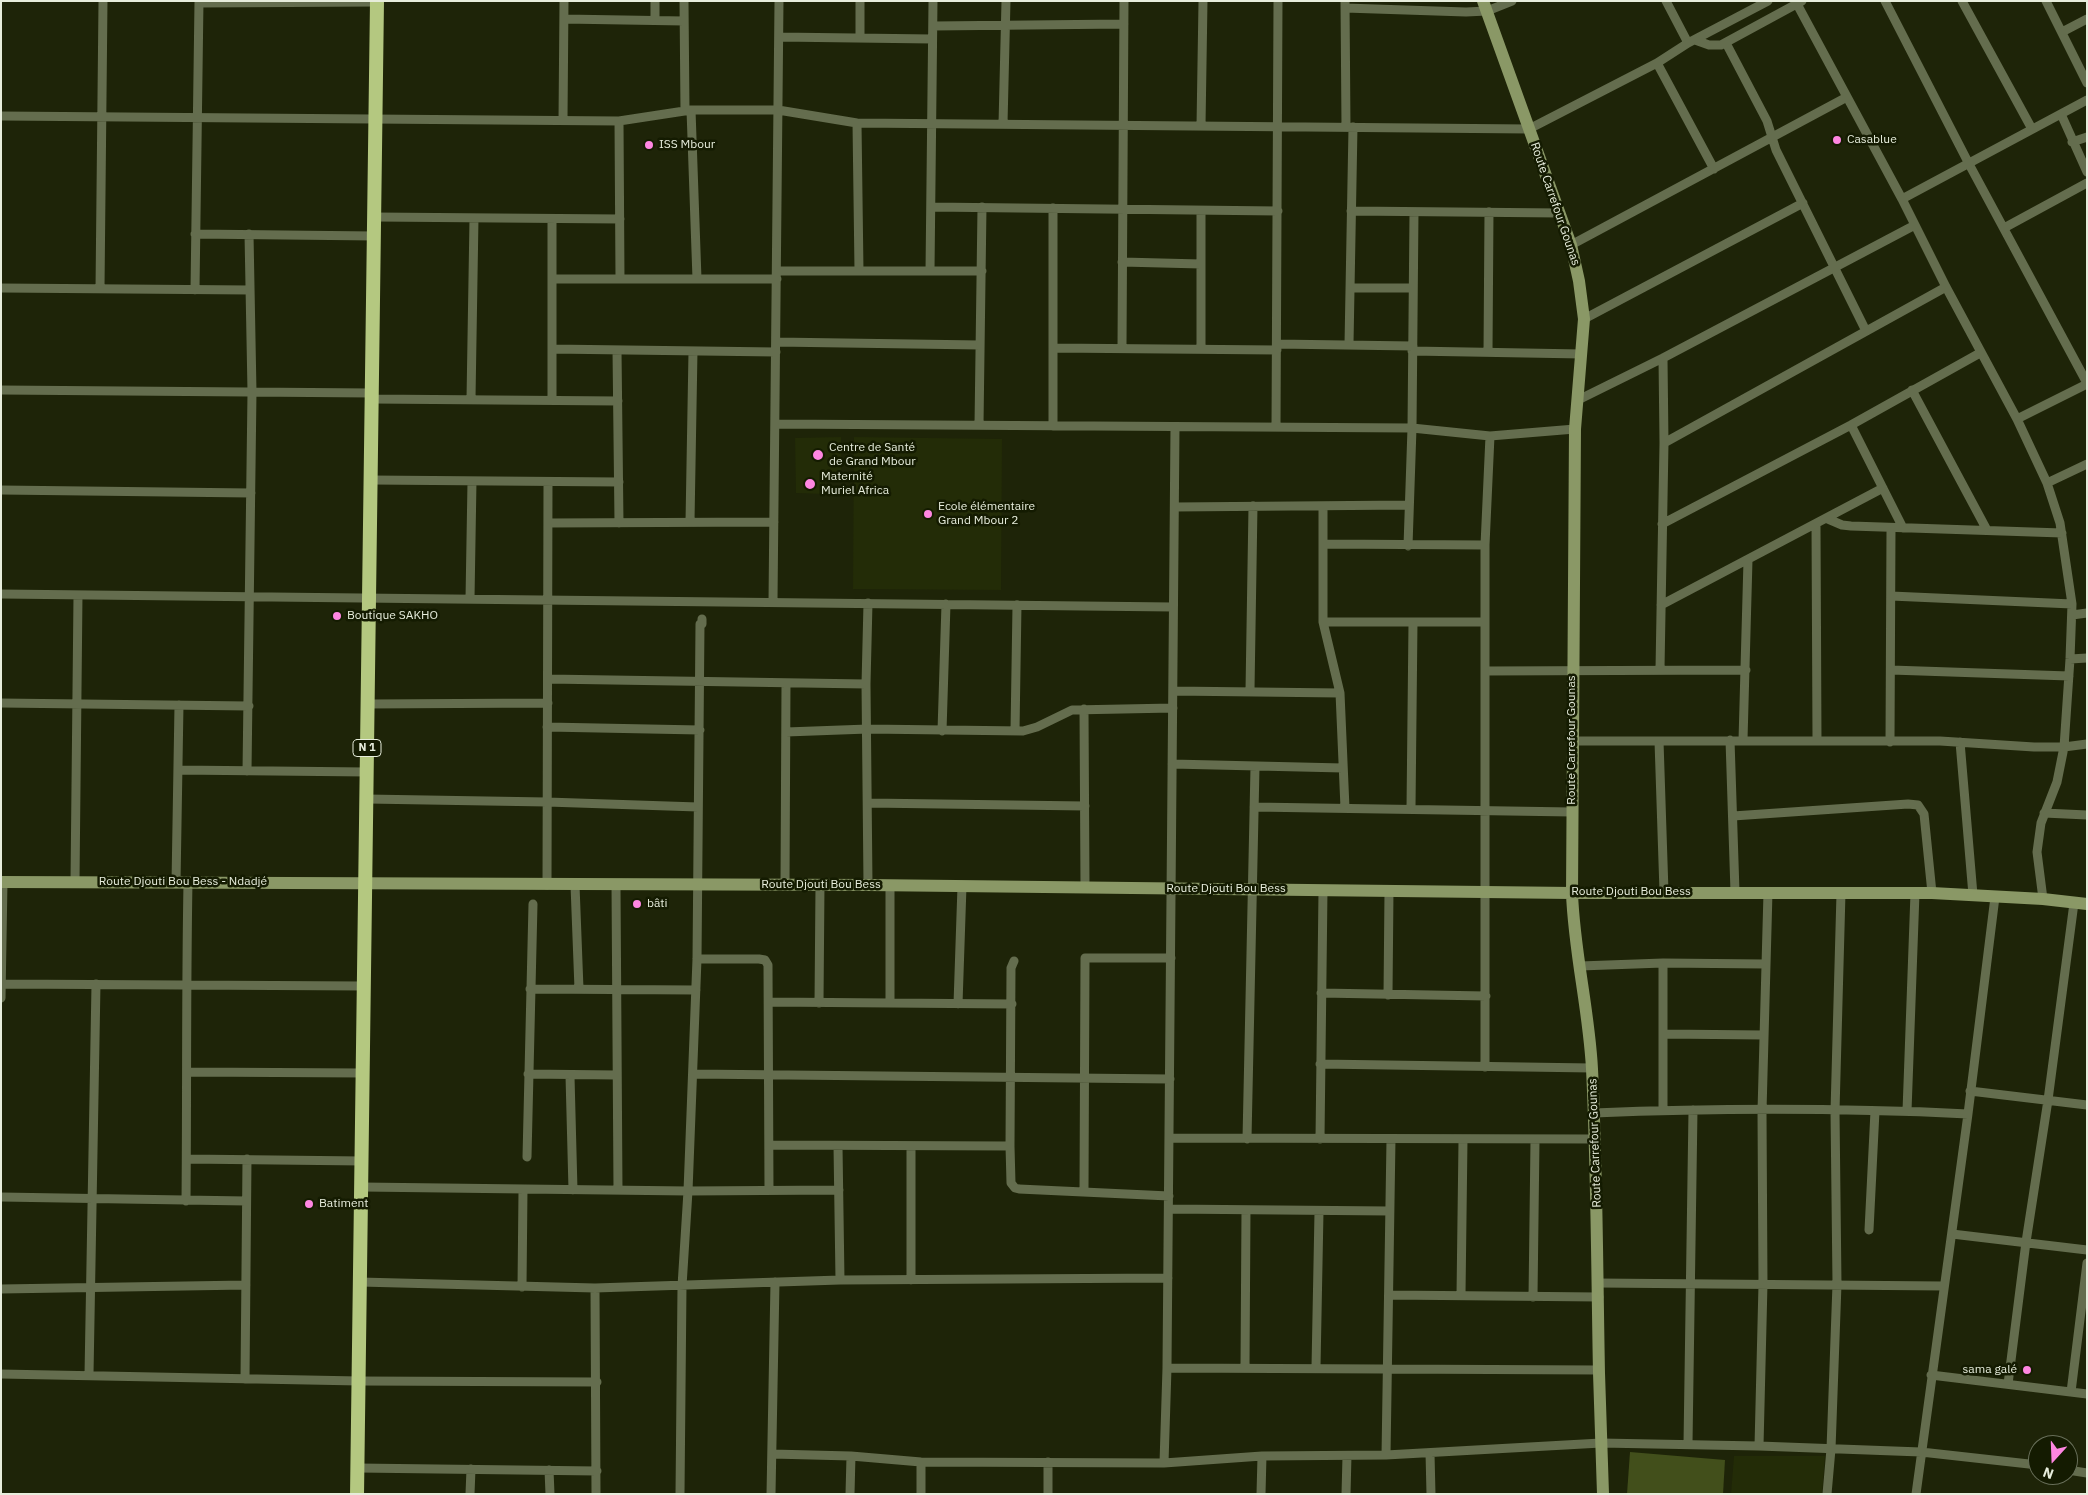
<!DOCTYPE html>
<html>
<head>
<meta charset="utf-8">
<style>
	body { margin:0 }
	#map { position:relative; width:2088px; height:1495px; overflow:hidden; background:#1e2408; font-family:"IBM Plex Sans",sans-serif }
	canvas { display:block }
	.frame { position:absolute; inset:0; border:2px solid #e7eddc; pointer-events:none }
	.north { position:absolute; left:2028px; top:1435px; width:50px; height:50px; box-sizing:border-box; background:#141b01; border:1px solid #686f59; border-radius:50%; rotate:200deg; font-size:14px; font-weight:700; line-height:20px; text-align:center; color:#e7eddc }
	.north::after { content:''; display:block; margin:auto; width:18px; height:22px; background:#fe86e1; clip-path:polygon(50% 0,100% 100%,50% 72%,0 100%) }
</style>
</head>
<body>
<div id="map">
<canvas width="2088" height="1495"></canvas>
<div class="frame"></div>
<div class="north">N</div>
</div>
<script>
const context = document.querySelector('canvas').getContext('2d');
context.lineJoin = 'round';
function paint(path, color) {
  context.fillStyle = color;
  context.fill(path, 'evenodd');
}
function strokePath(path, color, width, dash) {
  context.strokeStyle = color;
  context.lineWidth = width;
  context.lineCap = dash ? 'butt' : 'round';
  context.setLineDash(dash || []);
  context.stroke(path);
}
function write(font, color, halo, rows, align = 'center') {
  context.font = font + ' "IBM Plex Sans",sans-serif';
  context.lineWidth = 5;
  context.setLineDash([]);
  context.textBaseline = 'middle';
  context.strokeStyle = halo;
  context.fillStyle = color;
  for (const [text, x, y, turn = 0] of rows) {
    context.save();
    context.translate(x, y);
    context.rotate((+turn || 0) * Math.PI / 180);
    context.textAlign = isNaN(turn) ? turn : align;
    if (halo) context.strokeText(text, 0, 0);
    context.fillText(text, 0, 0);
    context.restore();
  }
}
paint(new Path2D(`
	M841 437V474H824V494L796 493 795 438Z
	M854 437 1002 439 1001 590 853 589Z
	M1734 1456H1825L1822 1494H1731Z`), '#232c07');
paint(new Path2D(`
	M1630 1452 1725 1460 1723 1494H1627Z`), '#424f1b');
strokePath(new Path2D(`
	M684 1 685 111
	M1345 1 1346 127
	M1666 1 1688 43
	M1885 1 1969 164 2087 383
	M1962 1 2032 129
	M2046 1 2087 83
	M199 3 377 2
	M1797 4 1902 199 1946 287 2017 419 2047 483 2060 523 2072 604 2070 659 2064 747 2057 782 2041 823 2037 852 2043 899
	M1345 8 1466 12 1487 11 1512 1
	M564 19 684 21
	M655 20V1
	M933 26 1124 24
	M2062 32 2087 19
	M779 37 932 39
	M860 38V1
	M1695 40 1709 45H1721L1802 1
	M1726 43 1767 121 1776 150 1866 331
	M1657 63 1714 169
	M691 110 697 279
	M2061 114 2087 172
	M1 116 619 121 691 110H778L857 123 1529 129 1657 63 1688 43 1768 1
	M563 120 564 1
	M619 121 620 279
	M857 123 859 271
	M1003 124 1006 1
	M1201 126 1203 1
	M2072 142 2087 137
	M1902 199 2087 100
	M931 207 1278 211
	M1351 211 1560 213
	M375 217 620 219
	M552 219V400
	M2004 228 2087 183
	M195 234 375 236
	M1571 245 1847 97
	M1122 262 1201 264
	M777 271H982
	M930 271 933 1
	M552 279H777
	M1 288 250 290
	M1350 288H1413
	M100 289 103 1
	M195 290 199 1
	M1584 319 1803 203
	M776 342 980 345
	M1277 344 1413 346
	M1349 344 1353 127
	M1122 347 1124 1
	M1053 348 1277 350
	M1201 348V211
	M552 349 776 352
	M617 350 619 523
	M1412 351 1582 354
	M1488 352 1489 212
	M1 390 372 393
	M1912 390 1987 530
	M372 399 618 401
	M471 399 474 218
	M1578 400 1663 358 1915 225
	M2017 419 2087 384
	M775 424 1412 428 1490 436 1575 429
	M979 425 982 207
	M1851 425 1903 528
	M1053 426V208
	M1276 427 1278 1
	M1664 443 1946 287
	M371 480 619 482
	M2047 483 2087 464
	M1 490 251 493
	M1323 506V622L1340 693 1345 808
	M1175 507 1409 505
	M1828 519 1842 525 1851 526 2062 533
	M690 522 693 351
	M548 523 774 522
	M1662 524 1851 425 1980 353
	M1816 524 1817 740
	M1323 544 1485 545
	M1408 546 1412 428 1414 212
	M1 594 1173 607
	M1891 596 2072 604
	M470 599 472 481
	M773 602 779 1
	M868 603 866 684 868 885
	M1661 605 1883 488
	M2072 615 2087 613
	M1323 622H1485
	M2070 659 2087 658
	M1660 669 1664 443 1663 358
	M1891 670 2069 676
	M1486 671 1746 670
	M548 679 866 684
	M1250 690 1253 506
	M1173 691 1340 693
	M1 703 249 706
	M368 704 548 703
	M1084 709 1085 887
	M547 727 700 730
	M942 731 946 604
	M1015 731 1017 605
	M786 732 868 729 1023 731 1037 727 1072 710 1173 708
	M1730 740 1735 892
	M1743 740 1748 560
	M1572 741H1940L2034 747H2064L2087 744
	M1659 741 1664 892
	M1890 742 1891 528
	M1960 742 1973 895
	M1172 764 1343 768
	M178 770 367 772
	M247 771 252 392 249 234
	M367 799 547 802 698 807
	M869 803 1085 806
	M1254 807 1572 812
	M1411 808 1413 622
	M2044 813 2087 815
	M1733 816 1908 804 1918 805 1924 814 1932 893
	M75 882 78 595
	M176 883 179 705
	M547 885 548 482
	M575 885 579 989
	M616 885 618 1190
	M785 885 786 683
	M890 886V1003
	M697 959H759L765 960 768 965 769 1190
	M1014 961 1011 968 1010 1146 1011 1183 1015 1188 1019 1189 1169 1196
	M1580 966 1663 963 1765 964
	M1 984 364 986
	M530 989 696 990
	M1321 993 1486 996
	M1388 995 1389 891
	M1 998 3 882
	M769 1002 1012 1004
	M819 1003 820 885
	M958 1004 962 886
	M1664 1034 1764 1035
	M1320 1064 1592 1068
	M1485 1067V545L1490 436
	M188 1072 363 1073
	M528 1074 616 1075
	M693 1074 1170 1079
	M570 1076 573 1190
	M1970 1091 2087 1105
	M1663 1110V963
	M1907 1111 1915 893
	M1594 1113C1718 1108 1844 1108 1968 1114
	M1169 1138 1595 1139
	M1247 1139 1255 767
	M1320 1139 1323 890
	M769 1145 1010 1146
	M838 1146 840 1280
	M911 1146V1280
	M527 1157 533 904
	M187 1159 363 1161
	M362 1187 688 1191 839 1190
	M1084 1191 1085 958H1171
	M1 1197 246 1201
	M186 1201C187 1095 186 989 188 883
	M1169 1209 1389 1211
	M1869 1230 1875 1111
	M1952 1234 2087 1250
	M360 1282 595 1288 840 1280 1168 1278
	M1598 1283 1944 1286
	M522 1287 523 1190
	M595 1288 596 1494
	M1 1289 246 1285
	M1389 1295 1599 1297
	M1461 1295 1463 1140
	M1533 1297 1535 1140
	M1245 1367 1246 1210
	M1316 1367 1319 1212
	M1167 1368 1599 1370
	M1 1374 359 1381 597 1382
	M89 1375 96 984
	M1931 1375 2087 1394
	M245 1379 247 1159
	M2008 1384 2026 1242 2048 1100 2074 903
	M2071 1392 2087 1263
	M1688 1444 1693 1110
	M1759 1446 1763 1284 1762 1111 1768 892
	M1430 1453 1431 1494
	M772 1454 851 1456 921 1462 1164 1463 1262 1456 1386 1455 1601 1443 1759 1446 1921 1452 2038 1465
	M1386 1455 1391 1139
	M921 1462V1494
	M1048 1462V1494
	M1164 1463 1167 1368 1175 427
	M358 1468 597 1471
	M549 1470 550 1494
	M2068 1470 2087 1473
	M470 1494 471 1469
	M680 1494 682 1286 688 1191 697 959 700 624H702V619
	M771 1494 775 1282
	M850 1494 851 1456
	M1261 1494 1262 1456
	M1346 1494 1347 1456
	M1827 1494 1831 1449 1837 1284 1835 1111 1841 893
	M1916 1494 1968 1114 1995 897`), '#646d4e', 9);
strokePath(new Path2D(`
	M1483 1 1571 245 1579 281 1584 319 1575 429 1572 893C1574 952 1589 1010 1592 1069 1597 1170 1597 1271 1599 1373 1600 1413 1602 1453 1603 1494
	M1 882 868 885 1572 893H1932L2043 899 2087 904`), '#8a9866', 12);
strokePath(new Path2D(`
	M357 1494 377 1`), '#b4c880', 14);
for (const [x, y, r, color] of [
	[1837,140,5,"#fe86e1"],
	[649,145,5,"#fe86e1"],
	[818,455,6,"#fe86e1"],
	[810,484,6,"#fe86e1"],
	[928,514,5,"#fe86e1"],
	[337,616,5,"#fe86e1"],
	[637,904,5,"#fe86e1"],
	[309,1204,5,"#fe86e1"],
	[2027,1370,5,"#fe86e1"]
]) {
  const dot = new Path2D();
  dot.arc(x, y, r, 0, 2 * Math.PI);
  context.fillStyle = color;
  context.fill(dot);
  strokePath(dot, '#141b01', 2);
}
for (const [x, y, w] of [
	[367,748,28]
]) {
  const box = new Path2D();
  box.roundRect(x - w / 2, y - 8.5, w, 17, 4);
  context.fillStyle = '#141b01';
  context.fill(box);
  strokePath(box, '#e7eddc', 1);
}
write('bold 11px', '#e7eddc', null, [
	["N 1",367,748]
]);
write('12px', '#e7eddc', '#141b01', [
	["Casablue",1847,140],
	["ISS Mbour",659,145],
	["Centre de Santé",829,448],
	["de Grand Mbour",829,462],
	["Maternité",821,477],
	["Muriel Africa",821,491],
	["Ecole élémentaire",938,507],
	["Grand Mbour 2",938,521],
	["Boutique SAKHO",347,616],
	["bâti",647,904],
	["Batiment",319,1204],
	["sama galé",2017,1370,"right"]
], 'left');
write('12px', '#e7eddc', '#141b01', [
	["Route Carrefour Gounas",1555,204,71],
	["Route Carrefour Gounas",1572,740,-90],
	["Route Djouti Bou Bess - Ndadjé",183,882],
	["Route Djouti Bou Bess",821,885],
	["Route Djouti Bou Bess",1226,889],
	["Route Djouti Bou Bess",1631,892],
	["Route Carrefour Gounas",1595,1143,-92]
]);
</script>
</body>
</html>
